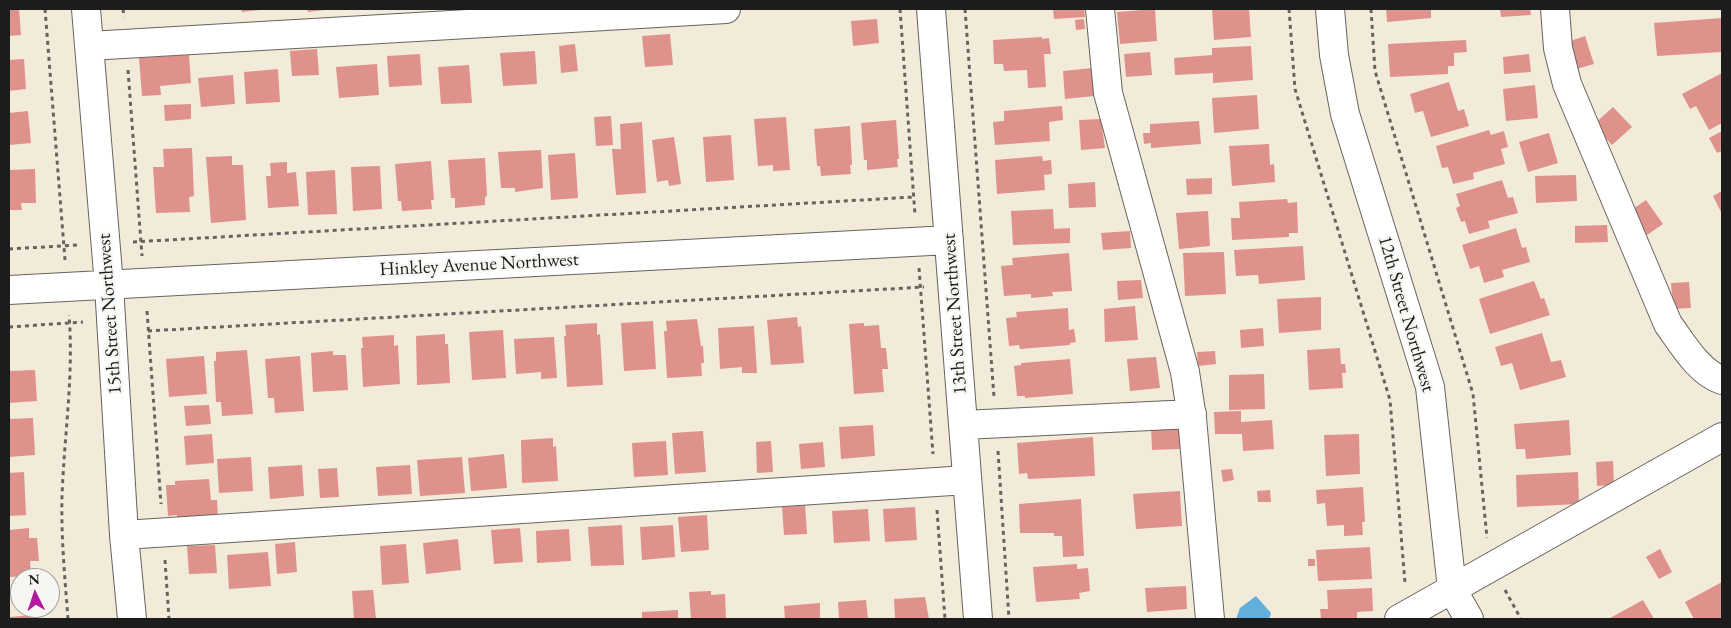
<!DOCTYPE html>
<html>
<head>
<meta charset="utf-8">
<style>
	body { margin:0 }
	#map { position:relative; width:1731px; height:628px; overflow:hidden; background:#f3ebd9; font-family:"EB Garamond",serif }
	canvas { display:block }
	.frame { position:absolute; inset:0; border:10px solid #1c1c1c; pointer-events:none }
	.north { position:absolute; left:10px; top:568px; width:50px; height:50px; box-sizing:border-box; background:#f6f6f2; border:1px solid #9f9f9c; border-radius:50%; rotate:356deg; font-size:14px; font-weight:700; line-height:20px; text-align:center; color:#1c1c1c }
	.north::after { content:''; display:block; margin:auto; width:18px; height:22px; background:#b5179e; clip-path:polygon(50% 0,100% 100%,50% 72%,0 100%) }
</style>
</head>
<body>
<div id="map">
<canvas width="1731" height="628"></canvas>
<div class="frame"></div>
<div class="north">N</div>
</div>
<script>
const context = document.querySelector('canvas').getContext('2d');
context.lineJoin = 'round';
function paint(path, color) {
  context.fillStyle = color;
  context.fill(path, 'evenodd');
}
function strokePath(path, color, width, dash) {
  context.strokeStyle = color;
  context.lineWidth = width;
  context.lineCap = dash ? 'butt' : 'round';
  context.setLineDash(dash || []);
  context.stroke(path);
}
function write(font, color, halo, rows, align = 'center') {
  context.font = font + ' "EB Garamond",serif';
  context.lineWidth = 4.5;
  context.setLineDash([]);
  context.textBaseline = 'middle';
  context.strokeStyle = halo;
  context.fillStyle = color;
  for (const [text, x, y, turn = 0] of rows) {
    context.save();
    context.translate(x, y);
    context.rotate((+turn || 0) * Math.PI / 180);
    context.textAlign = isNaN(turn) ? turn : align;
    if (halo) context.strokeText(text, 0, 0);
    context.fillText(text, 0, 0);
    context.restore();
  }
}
paint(new Path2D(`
	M1256 596 1271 613 1270 617 1267 619H1236L1240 608Z`), '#63afdc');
paint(new Path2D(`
	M9 9H19L21 35 9 36Z
	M241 9H260V10L242 12Z
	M307 9H325V10L308 12Z
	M1053 9H1084L1085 17 1054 19Z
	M1155 9 1157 41 1120 44 1117 12Z
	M1212 9H1249L1251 37 1214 40Z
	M1386 9H1431V18L1387 22Z
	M1500 9H1530L1531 15 1501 17Z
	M1722 18V52L1657 56 1654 23Z
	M877 19 879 43 853 46 851 21Z
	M1084 19 1085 29 1076 30 1075 20Z
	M670 34 673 65 645 67 642 36Z
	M1585 36 1594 64 1573 70 1565 43Z
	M1042 37V39L1049 38 1051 54H1044L1046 87 1028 88 1027 70 1004 71 1003 64H994L993 40Z
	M1466 40 1467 52 1454 53V66H1448V74L1390 77 1388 44Z
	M575 44 578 71 561 73 559 46Z
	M1251 46 1253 80 1213 83V73L1175 75 1174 58 1212 55V48Z
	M317 49 319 75 292 76 290 51Z
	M535 51 537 84 503 86 500 53Z
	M1150 52 1152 75 1126 77 1124 54Z
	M420 54 422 85 389 87 387 56Z
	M1529 54 1531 72 1504 74 1503 57Z
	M189 55 191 83 160 86 161 95 142 96 139 58Z
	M24 59 26 89 9 91V60Z
	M377 64 379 95 339 98 336 67Z
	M469 65 472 103 441 104 438 67Z
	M1092 68 1094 96 1065 99 1063 71Z
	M278 69 280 102 246 104 244 72Z
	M1722 73V123L1709 130 1696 106 1690 109 1682 94Z
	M233 75 235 104 201 107 198 78Z
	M1449 82 1458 111 1464 109 1469 126 1431 137 1423 111 1415 113 1410 94Z
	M1535 85 1538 118 1506 121 1503 89Z
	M1257 95 1259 129 1214 133 1212 98Z
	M191 104V119L165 121 164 105Z
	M1062 106 1063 120 1049 122 1050 141 995 145 993 122 1004 121V111Z
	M1613 107 1632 127 1612 145 1593 125Z
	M28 111 31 143 9 145V113Z
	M611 116 613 145 596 146 594 117Z
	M786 117 790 170 773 171V165L758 166 754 119Z
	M1101 119 1105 148 1081 150 1079 120Z
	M896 120 899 159H897L898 167 867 170V160H864L861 123Z
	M1199 121 1201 144 1151 148V143L1144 144 1143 133H1150V124Z
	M642 122 646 193 616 195 612 149H621L620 124Z
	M850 126 852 165H850L851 174 821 176 820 166H817L814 129Z
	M1489 130 1491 135 1504 131 1508 147 1501 149 1505 164 1473 173 1474 179 1453 184 1448 167 1442 168 1436 146Z
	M1722 131V151L1717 153 1709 138Z
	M1549 133 1558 163 1528 172 1519 142Z
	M731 135 734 180 706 182 703 137Z
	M674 137 681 184 669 186 668 180 657 182 652 140Z
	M1269 144 1270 165 1274 164 1275 182 1232 186 1229 146Z
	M192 148 194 196 189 197 190 212 156 213 153 167H164L163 149Z
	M541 150 543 188 515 192V188H501L498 152Z
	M575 153 578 198 551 200 548 155Z
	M232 156V165H243L246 220 211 223 206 157Z
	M1042 156 1043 161 1051 160 1052 174 1044 175 1045 190 997 194 995 160Z
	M485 158 487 196 485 197V205L455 208V198H451L448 160Z
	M431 161 434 200H431L432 209 402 211 401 201H398L395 164Z
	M287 162V173L296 172 299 206 268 208 266 176H271L270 163Z
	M380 166 382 209 353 211 351 167Z
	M35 169 36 203H21L22 210H9V170Z
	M335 170 337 214 308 215 306 172Z
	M1576 175 1577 201 1536 203 1535 176Z
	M1212 178V194L1187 195 1186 179Z
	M1502 180 1508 198 1513 197 1518 213 1488 221 1490 228 1469 234 1465 221 1461 222 1456 208 1460 206 1456 194Z
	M1095 182 1096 207 1069 208 1068 184Z
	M1722 191V214L1713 196Z
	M1287 199 1288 203 1297 202 1298 233H1289V237L1232 240 1231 218H1240L1239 202Z
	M1646 200 1663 224 1647 235 1630 211Z
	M1053 209 1054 229 1070 228V243L1013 245 1011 211Z
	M1208 211 1210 246 1179 249 1176 213Z
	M1607 225 1608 242 1575 243V226Z
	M1516 228 1522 248 1526 247 1530 262 1502 270 1504 277 1484 283 1479 266 1470 269 1462 245Z
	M1130 231 1131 248 1103 250 1101 233Z
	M1303 246 1305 280 1259 284 1258 275 1236 276 1234 250Z
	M1224 252 1226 294 1185 296 1183 253Z
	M1069 253 1072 291 1052 292 1053 296 1031 298V294L1004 296 1001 266 1013 265 1012 258Z
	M1141 280 1143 298 1118 300 1117 281Z
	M1534 281 1541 299 1544 298 1550 315 1490 334 1479 299Z
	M1689 282 1691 308 1673 309 1671 283Z
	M1321 297V330L1279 333 1277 299Z
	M1135 306 1138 340 1105 342 1104 309Z
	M1068 308 1069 330 1074 329 1076 342 1070 343V345L1020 349 1019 345 1009 346 1006 318 1017 317 1016 312Z
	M797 317 798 327 801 326 804 363 771 365 767 320Z
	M697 319 701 346H703L704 363H701L702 376 667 378 664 331H667L666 321Z
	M653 321 656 369 624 371 621 323Z
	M597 323V335L600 334 603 385 567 387 564 336H566L565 325Z
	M864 323V326L879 325 881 348H886L888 369H882L884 392 854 394 849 324Z
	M754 326 757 373H742V367L720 369 718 328Z
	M1263 328 1264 346 1241 348 1240 330Z
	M503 330 506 378 472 380 469 332Z
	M1542 333 1551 362 1561 360 1566 377 1520 390 1512 363 1501 366 1495 347Z
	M445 334V344H448L450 383 417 385 416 336Z
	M394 335V346L398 345 400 384 363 387 361 348H363L362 337Z
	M554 337 557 378 541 379V372L516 374 514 339Z
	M1340 348 1341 364H1345L1346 373H1342L1343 388 1309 390 1307 350Z
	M247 350 253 414 222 416 221 402H216L214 361H216V352Z
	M333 351V355H346L348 390 313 392 311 353Z
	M1215 351 1216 364 1198 366 1197 352Z
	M204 356 207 394 169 397 166 359Z
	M300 356 304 411 275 413 274 398H268L265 359Z
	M1156 357 1160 388 1130 391 1127 359Z
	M1070 359 1073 394 1025 398V396H1017L1014 366 1021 365V363Z
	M35 370 37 401 9 403V371Z
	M1264 374 1265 409 1229 410V375Z
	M209 405 211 424 186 426 184 406Z
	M1241 411V422L1272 420 1274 449 1243 451 1242 434H1215L1214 412Z
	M33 418 35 455 9 457V419Z
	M1569 420 1571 455 1526 459 1525 449H1516L1514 424Z
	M873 425 875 456 841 459 839 427Z
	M1179 426 1180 449 1152 450 1151 427Z
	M703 431 706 472 675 474 672 433Z
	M212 434 214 463 186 465 184 436Z
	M1359 434 1360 474 1326 476 1324 435Z
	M1093 437 1095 476 1028 479 1027 473 1019 474 1017 443Z
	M553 438V447L556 446 558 481 522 483 521 440Z
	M666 441 668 475 634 477 632 443Z
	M771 441 773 472 757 473 756 442Z
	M823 442 825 467 801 469 799 444Z
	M504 454 507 488 471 491 468 458Z
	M251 457 253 491 219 493 217 459Z
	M462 457 465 493 420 496 417 460Z
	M1613 461 1614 485 1597 486 1596 462Z
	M302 465 304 496 270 499 268 467Z
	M410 465 412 494 378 496 376 467Z
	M337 468 339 497 320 498 318 469Z
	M1232 469 1234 480 1223 482 1221 470Z
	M24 472 26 515 9 516V473Z
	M1578 472 1579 504 1517 507 1516 475Z
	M209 479 211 500H217L218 518 177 521V515L168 516 166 485H175V481Z
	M1363 487 1365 522H1362L1363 535 1344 536V525L1327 526 1325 503 1317 504 1316 490Z
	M1270 490 1271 502H1258L1257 491Z
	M1180 491 1182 526 1136 529 1133 494Z
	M1081 499 1084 556 1063 557 1062 536H1054V533H1020L1019 504Z
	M805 505 807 534 784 535 782 507Z
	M915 507 917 540 885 542 883 509Z
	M868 509 870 541 834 543 832 511Z
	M707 515 709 550 681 552 678 517Z
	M622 525 624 565 591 566 588 527Z
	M673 525 675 557 642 560 640 527Z
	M29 528V538H37L39 561H30L31 576 9 577V530Z
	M520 528 523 562 494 564 491 530Z
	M569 529 571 561 537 563 536 531Z
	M458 539 461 570 426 574 423 543Z
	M295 542 297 572 277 574 275 544Z
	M406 544 409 583 382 585 380 546Z
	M215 545 217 573 189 574 187 546Z
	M1370 547 1372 579 1318 581 1316 550Z
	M1660 549 1672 572 1659 579 1646 557Z
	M268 552 271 586 229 589 227 555Z
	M1308 559H1315V566H1308Z
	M1077 564V569L1088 568 1090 591 1079 593 1080 599 1036 602 1033 567Z
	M1722 582V617L1718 619H1694L1685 602Z
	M1186 586 1187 609 1147 612 1145 588Z
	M1372 588 1373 611 1357 612V619H1321L1320 609H1328L1327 590Z
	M373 590 376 619H354L352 591Z
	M711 591V595L725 594 726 619H691L689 592Z
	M925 597 929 619H895L894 599Z
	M866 600 868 619H839L838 602Z
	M1643 600 1654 619H1611L1610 618Z
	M820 603V619H785L784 606Z
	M678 610V619H642V612Z
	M33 615 34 619H9V617Z`), '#de928b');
const minor = new Path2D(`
	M86 9 109 285 124 535 132 619
	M931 9 978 619
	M1100 9 1108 93 1185 372 1192 418 1210 619
	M1330 9 1334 55 1345 114 1430 387 1452 589 1469 619
	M1555 9 1558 48 1567 84 1668 324C1682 343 1699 373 1722 380
	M89 46 726 9
	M9 290 949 240
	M963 425 1192 414
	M124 535 967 480
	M1399 619 1722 437`);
strokePath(minor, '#67645e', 30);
strokePath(new Path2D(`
	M45 9 65 260
	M123 9 124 17
	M900 9 915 215
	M965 9 994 397
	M1289 9 1295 89 1390 400 1405 583
	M1371 9 1375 71 1473 394 1487 538
	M128 70 142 256
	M133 242 914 197
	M9 249 78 245
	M919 268 933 454
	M147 311 161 504
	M9 327 83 322
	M148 331 924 287
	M998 451 1009 619
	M937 510 945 619
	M165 560 169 619
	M1505 590 1521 619
	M68 619C65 579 61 538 62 497 64 436 74 376 69 315`), '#67645e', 3, [4, 4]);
strokePath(minor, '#fff', 28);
write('19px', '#1c1c1c', '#f6f6f2', [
	["Hinkley Avenue Northwest",479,265,-3],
	["15th Street Northwest",110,314,-94],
	["13th Street Northwest",955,314,-94],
	["12th Street Northwest",1406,314,74]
]);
</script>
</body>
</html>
